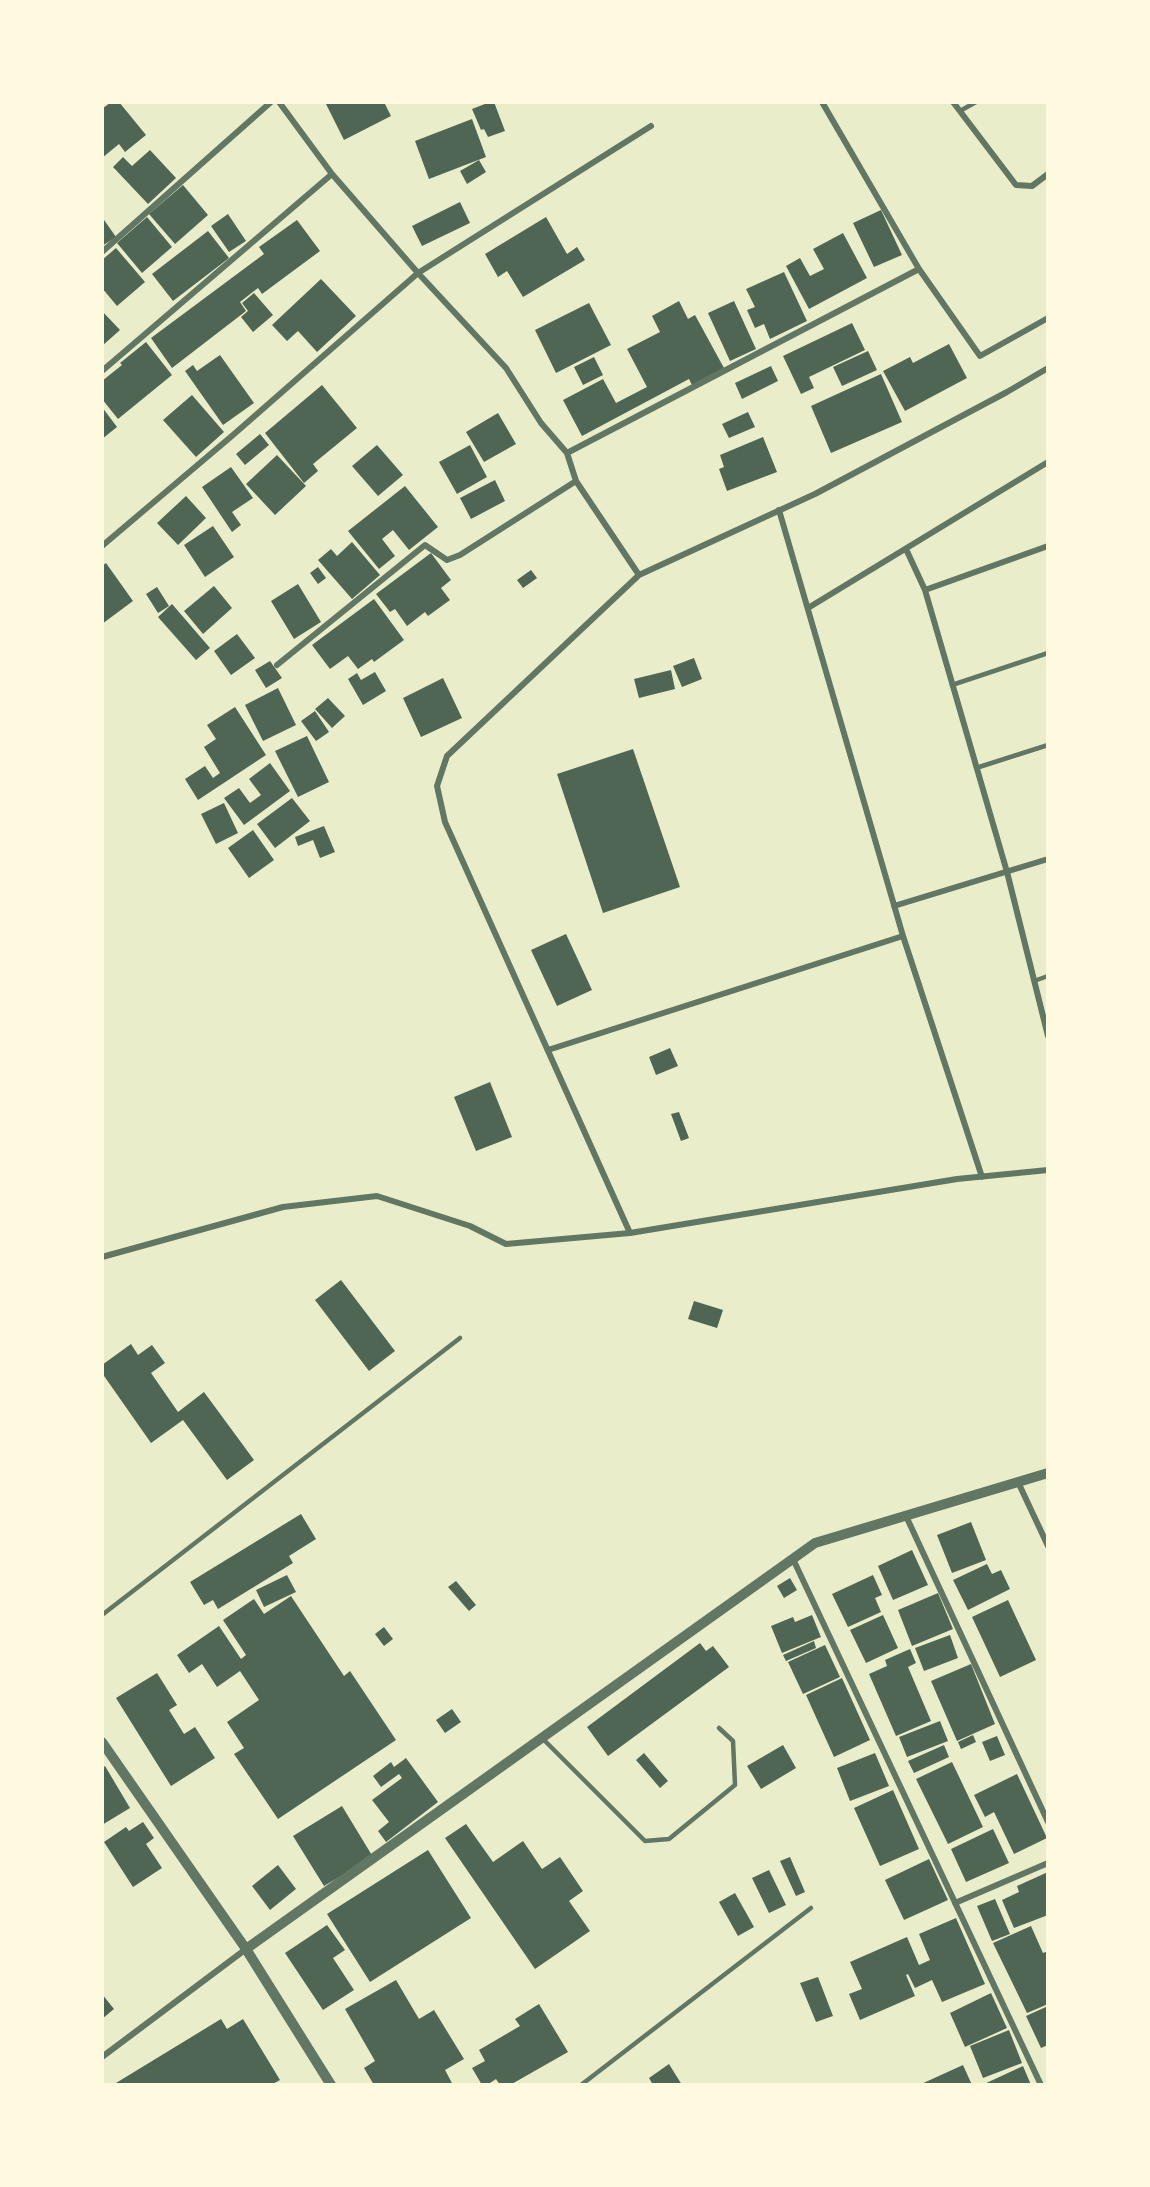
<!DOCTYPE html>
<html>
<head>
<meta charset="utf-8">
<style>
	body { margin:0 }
	#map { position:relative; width:1150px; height:2187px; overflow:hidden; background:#e9edc9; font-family:Cabin,sans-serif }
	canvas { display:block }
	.frame { position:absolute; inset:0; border:104px solid #fefae0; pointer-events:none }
</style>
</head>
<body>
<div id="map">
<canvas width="1150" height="2187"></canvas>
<div class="frame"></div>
</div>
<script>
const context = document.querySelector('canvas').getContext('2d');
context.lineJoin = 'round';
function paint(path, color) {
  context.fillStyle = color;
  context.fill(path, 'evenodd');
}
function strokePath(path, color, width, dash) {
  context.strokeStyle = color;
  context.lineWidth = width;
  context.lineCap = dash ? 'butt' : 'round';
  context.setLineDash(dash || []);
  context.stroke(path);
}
paint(new Path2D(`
	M111 102H119L146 135 125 152 119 144 102 158V109Z
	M325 102H384L391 116 344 140Z
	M490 102H494L505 131 488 137 484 129 481 130 472 109Z
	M472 119 486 157 429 179 415 141Z
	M150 150 176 178 148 204 113 167 123 157 132 166Z
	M479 160 486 172 467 184 460 171Z
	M183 185 208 215 175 244 149 214Z
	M460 202 470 223 422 246 412 226Z
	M881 210 902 255 874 267 853 223Z
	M228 214 246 241 229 252 211 226Z
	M102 217 116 237 102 246Z
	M147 217 172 247 142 273 117 243Z
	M546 217 567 254 577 247 585 260 523 297 507 271 498 277 485 254Z
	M297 220 320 251 262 294 258 288 240 302 246 311 172 368 151 338 264 254 259 247Z
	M208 231 229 258 173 301 152 274Z
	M843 233 867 278 809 309 786 266 800 258 810 276 824 269 813 249Z
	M116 248 145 282 117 306 102 288V260Z
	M784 272 807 321 770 339 764 324 755 328 747 310 755 307 746 289Z
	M321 279 356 316 317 352 298 331 287 341 272 325Z
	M254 293 273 315 253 332 241 317 248 311 242 303Z
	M679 301 688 319 695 315 724 368 692 385 689 379 582 436 563 400 603 379 616 403 647 387 627 349 660 332 652 316Z
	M734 301 756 349 730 361 708 313Z
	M589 303 611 345 556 373 535 330Z
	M102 311 120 330 102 346Z
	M852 323 865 350 809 377 814 388 801 394 783 356Z
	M146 342 172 375 118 419 102 399V381L122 365 120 363Z
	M949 344 967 378 905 411 883 371 910 357 913 363Z
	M868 351 877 370 842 386 833 367Z
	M220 355 254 403 223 425 185 371 193 365 197 371Z
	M594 357 603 375 583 385 574 367Z
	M771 366 778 381 742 399 735 383Z
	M881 374 902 422 831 453 811 406Z
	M322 385 357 428 313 464 318 471 304 483 265 433Z
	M192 395 224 432 196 457 163 420Z
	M102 407 117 427 102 439Z
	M748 412 755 427 729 438 722 424Z
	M498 413 516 444 484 462 466 432Z
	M260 434 269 445 245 465 236 454Z
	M763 437 777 472 727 491 719 469 724 467 720 455Z
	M377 445 403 475 378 496 352 466Z
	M470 445 487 477 457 494 439 462Z
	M277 455 306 486 275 515 246 484Z
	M231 467 253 498 232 512 241 525 232 532 202 487Z
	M495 480 505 501 471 519 460 498Z
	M405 486 438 527 409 550 393 530 382 539 395 556 379 569 348 531Z
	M186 496 206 518 178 545 157 523Z
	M213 526 234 557 205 577 184 545Z
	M352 542 380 575 352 599 318 560 331 549 337 556Z
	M431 553 451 580 441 588 450 600 428 616 425 612 407 626 395 609 390 612 376 594Z
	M106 563 133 601 102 624V566Z
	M318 567 326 578 318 584 310 573Z
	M531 570 537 578 523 588 517 580Z
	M298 584 321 622 294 639 271 601Z
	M214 586 232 608 203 634 184 611Z
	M157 587 169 606 158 613 146 594Z
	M374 599 404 640 374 662 372 659 358 669 348 656 330 669 312 645Z
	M172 604 210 648 196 660 158 617Z
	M237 634 255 658 231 675 214 651Z
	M694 658 702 679 682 687 673 666Z
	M270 661 282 678 266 688 255 670Z
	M671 670 675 689 639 698 634 679Z
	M375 672 386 691 363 705 348 679 357 673 361 680Z
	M443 678 462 718 421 737 403 698Z
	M278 688 296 725 263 741 245 705Z
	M328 698 345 716 332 728 315 709Z
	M235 707 266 755 198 800 185 779 205 766 213 778 220 773 204 747 216 739 207 725Z
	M315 711 329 732 316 741 301 721Z
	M307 736 329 782 298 797 275 751Z
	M633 749 680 887 603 913 557 774Z
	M270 763 290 791 244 825 224 798 239 788 250 803 261 795 249 779Z
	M292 798 310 821 275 848 257 824Z
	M224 803 238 833 216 844 201 814Z
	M324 826 335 852 320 858 313 840 298 846 295 837Z
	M253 830 274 860 249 878 228 848Z
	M566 934 592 990 557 1006 531 950Z
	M670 1048 678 1066 656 1075 649 1057Z
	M490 1082 512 1137 476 1151 454 1097Z
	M679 1112 689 1138 681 1141 671 1114Z
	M341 1280 395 1351 369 1371 315 1300Z
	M694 1301 723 1310 717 1328 688 1319Z
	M131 1344 138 1355 152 1345 165 1363 151 1373 178 1412 204 1392 254 1460 227 1480 183 1420 151 1443 102 1373V1365Z
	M301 1514 316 1539 289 1556 293 1563 218 1609 213 1600 204 1605 190 1582Z
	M971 1522 986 1560 952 1573 937 1535Z
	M912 1550 928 1585 893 1600 878 1566Z
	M987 1564 992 1574 1001 1570 1010 1589 968 1610 953 1580Z
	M287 1575 296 1592 264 1607 256 1590Z
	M873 1575 882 1595 875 1598 881 1612 848 1627 832 1594Z
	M790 1578 797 1590 784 1598 777 1586Z
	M456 1581 476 1605 469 1611 448 1587Z
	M938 1593 953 1629 912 1646 898 1610Z
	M291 1596 344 1676 350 1671 396 1740 278 1819 234 1754 244 1748 227 1722 259 1700 240 1671 217 1687 202 1664 189 1673 177 1655 219 1626 241 1659 246 1655 223 1620 254 1599 264 1614Z
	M1008 1600 1036 1660 1000 1677 972 1617Z
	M812 1615 821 1637 782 1653 771 1626 793 1617 795 1622Z
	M883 1615 898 1648 866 1663 850 1630Z
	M384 1627 393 1639 384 1646 375 1634Z
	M950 1635 958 1658 924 1671 915 1648Z
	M814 1641 816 1648 786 1661 783 1655Z
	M700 1643 706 1651 713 1646 729 1667 608 1756 587 1727Z
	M825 1645 840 1677 803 1694 788 1662Z
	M910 1649 916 1663 908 1667 931 1721 896 1736 869 1674 887 1666 885 1660Z
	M971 1664 995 1724 957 1741 931 1681Z
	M157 1673 177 1705 169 1710 184 1734 195 1727 215 1758 171 1786 116 1698Z
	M842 1678 870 1740 834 1757 806 1695Z
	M452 1709 461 1722 445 1733 436 1720Z
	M940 1721 948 1741 907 1757 899 1737Z
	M973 1735 976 1742 961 1749 958 1742Z
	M997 1736 1005 1755 990 1761 982 1742Z
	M783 1745 796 1768 761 1789 747 1766Z
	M944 1745 949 1757 914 1773 908 1761Z
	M644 1753 668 1781 660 1788 636 1760Z
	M875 1753 889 1786 850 1801 837 1768Z
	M406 1758 438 1802 386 1842 378 1831 389 1822 372 1800 402 1778 399 1774 381 1787 373 1776 391 1762 394 1767Z
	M952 1762 983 1827 948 1844 916 1779Z
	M105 1766 130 1808 102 1825V1768Z
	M1017 1774 1047 1838 1014 1854 994 1812 985 1817 974 1795Z
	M893 1790 919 1849 880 1866 854 1808Z
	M342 1806 373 1857 324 1886 293 1836Z
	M143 1822 154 1838 146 1844 162 1868 133 1887 104 1842 126 1827 129 1831Z
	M466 1824 493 1862 523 1841 542 1869 560 1857 583 1891 569 1901 590 1931 535 1969 445 1838Z
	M993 1829 1009 1863 966 1882 951 1849Z
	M428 1850 471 1918 370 1982 327 1914Z
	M790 1857 805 1892 796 1896 780 1861Z
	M929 1859 948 1900 904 1920 885 1880Z
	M278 1865 296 1889 270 1910 252 1886Z
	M769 1870 786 1905 769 1913 752 1878Z
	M1048 1872V1915L1014 1928 1002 1900 1019 1892 1017 1886Z
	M735 1893 754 1927 738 1936 719 1902Z
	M995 1899 1010 1934 992 1941 977 1906Z
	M956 1918 985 1984 942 2002 932 1980 915 1988 908 1974 906 1975 915 1996 860 2020 849 1994 862 1989 850 1962 907 1937 919 1965 930 1960 919 1934Z
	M327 1925 345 1950 333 1958 354 1990 323 2010 285 1953Z
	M1031 1926 1043 1953 1048 1951V2004L1027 2013 993 1943Z
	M818 1977 833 2016 816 2022 800 1983Z
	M396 1980 419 2019 434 2010 464 2059 445 2070 453 2085H374L364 2068 375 2061 345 2009Z
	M991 1993 1007 2028 965 2047 950 2013Z
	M102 1994 114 2009 102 2019Z
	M539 2004 568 2052 510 2085H500L496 2079 487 2085H482L472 2068 485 2061 479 2050 520 2026 515 2019Z
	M1048 2006V2045L1041 2048 1026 2016Z
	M221 2019 227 2029 243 2019 280 2080 271 2085H117L116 2083Z
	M1009 2030 1022 2063 983 2078 970 2046Z
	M669 2064 682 2085H653L649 2078Z
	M963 2065 972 2085H919Z
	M1023 2066 1031 2085H982Z`), '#4f6655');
strokePath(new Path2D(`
	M960 111 976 102
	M952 685 1048 653
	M976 768 1048 745
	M1034 981 1048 976
	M102 1615 460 1338
	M542 1738 645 1841 669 1839 735 1785 733 1741 719 1728
	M581 2085 811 1908`), '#617663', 4.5);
strokePath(new Path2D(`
	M279 102 332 174 418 273 506 368 541 423 567 453 576 481 639 575
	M822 102 919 269 980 356 1048 318
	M953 102 1016 185 1032 186 1048 174
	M102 252 271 102
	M1048 368 1007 392 815 494 639 575 447 756 437 786 445 822 630 1233 957 1179 1048 1170
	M102 371 332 174
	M567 453 919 269
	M779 510 903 936 982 1177
	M102 546 233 435 418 273 651 126
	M906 549 925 590 1007 872 1048 1036
	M925 590 1048 546
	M808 608 1048 462
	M277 665 425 545 447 560 460 555 576 481
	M894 906 1048 859
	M548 1050 903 936
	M102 1257 283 1207 377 1196 470 1226 506 1244 630 1233
	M1018 1482 1048 1546
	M906 1516 1048 1822
	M793 1559 1041 2085
	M955 1903 1048 1863
	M102 2057 246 1949`), '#617663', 6);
strokePath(new Path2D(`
	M102 1742 246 1949 331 2085
	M246 1949 815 1543 1048 1473`), '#617663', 10);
</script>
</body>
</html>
